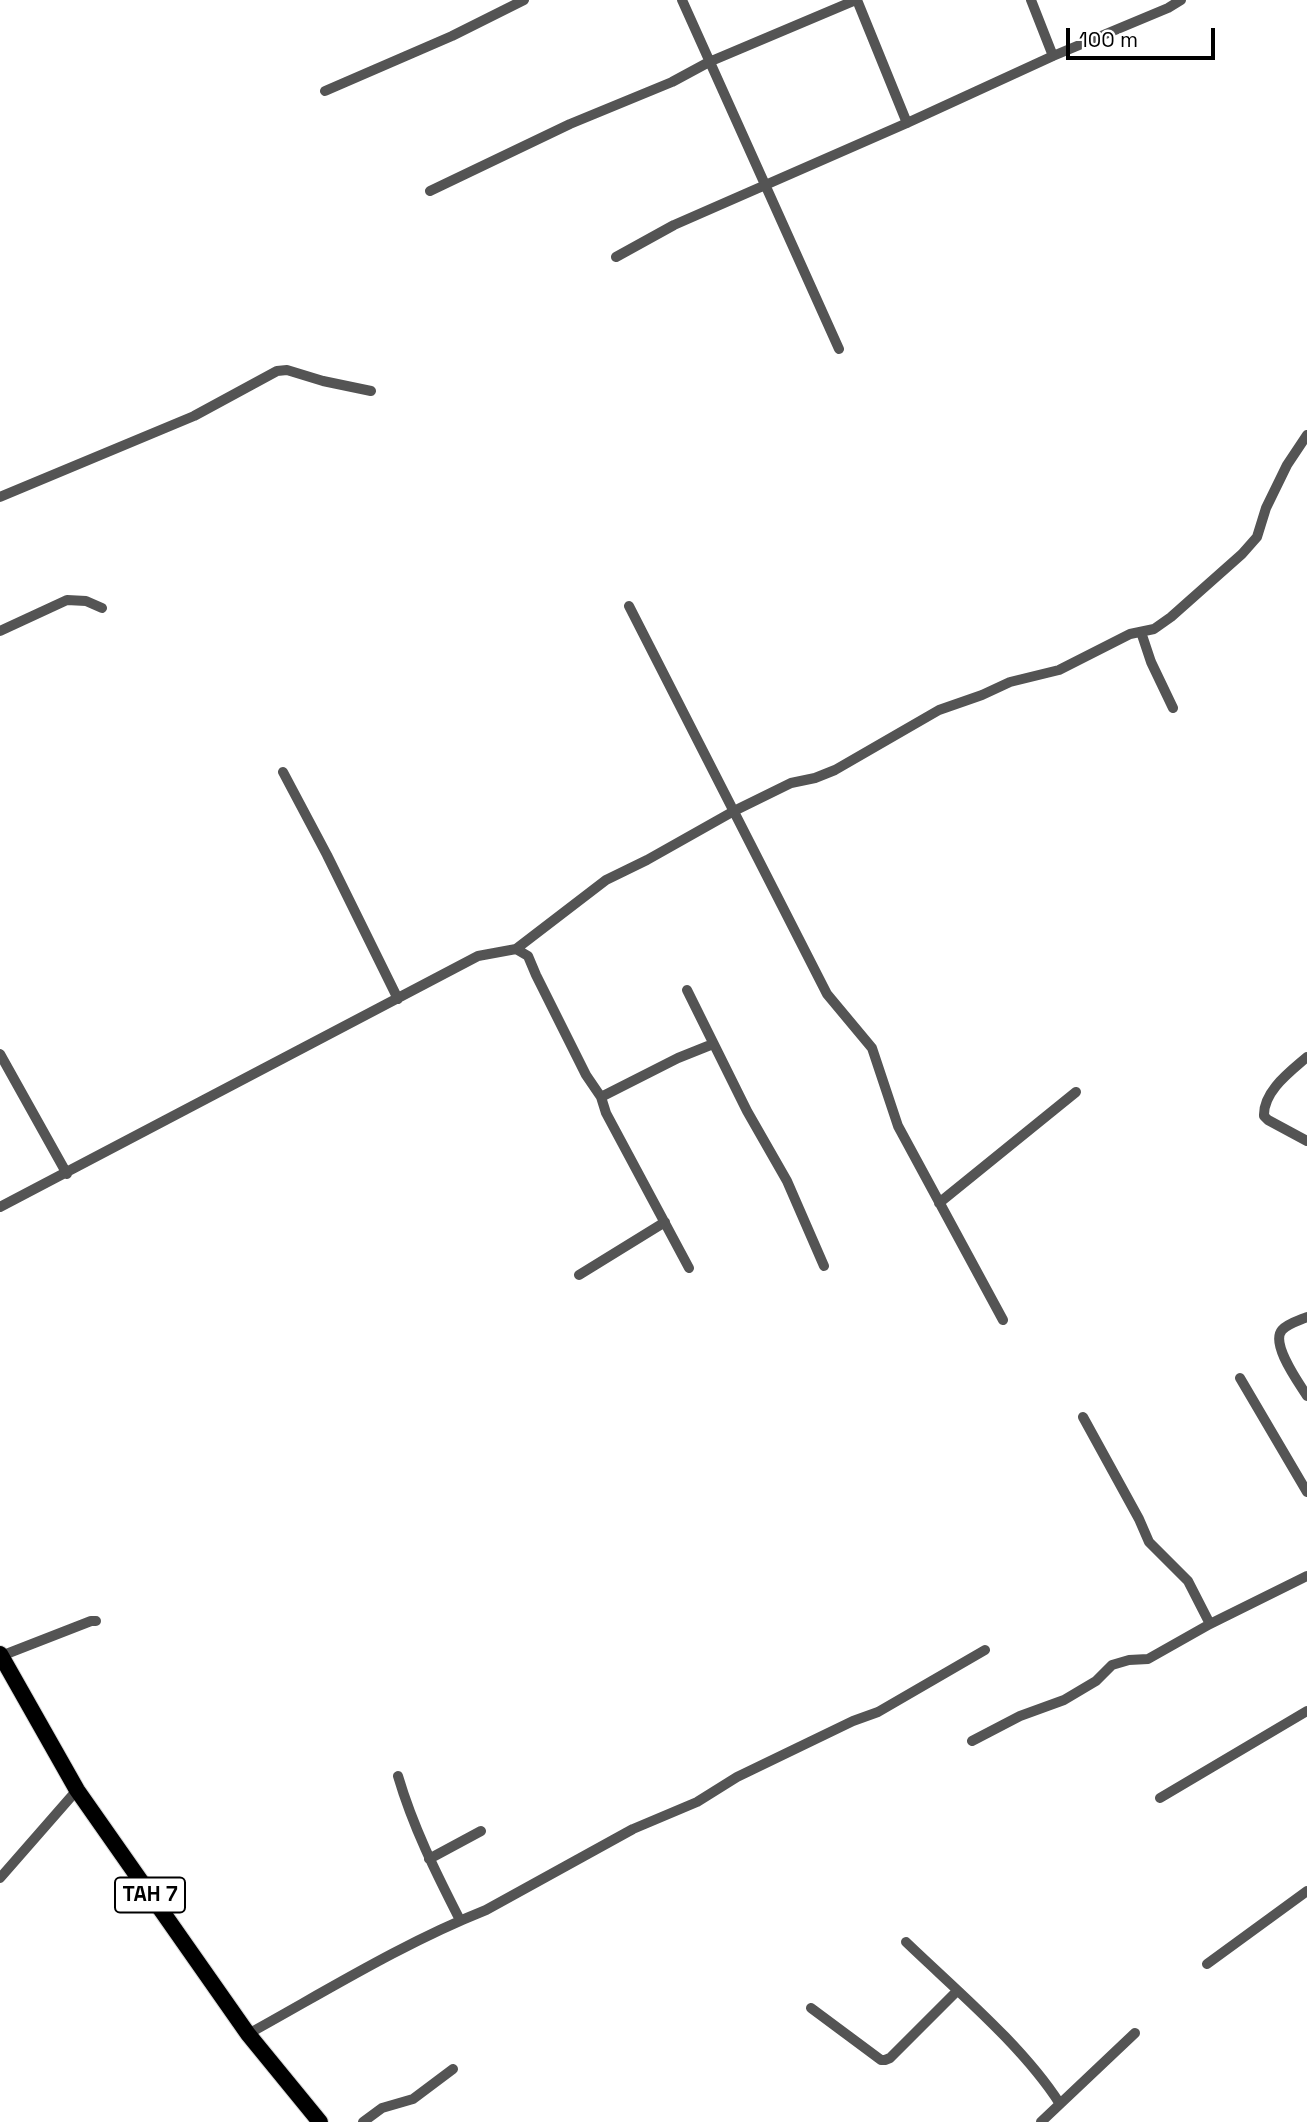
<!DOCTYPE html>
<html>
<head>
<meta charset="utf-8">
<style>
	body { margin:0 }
	#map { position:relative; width:1307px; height:2122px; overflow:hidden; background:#fff; font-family:"Space Grotesk",sans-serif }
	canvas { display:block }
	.scale { position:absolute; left:1066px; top:28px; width:149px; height:32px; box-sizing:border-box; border:4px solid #000; border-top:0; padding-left:9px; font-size:21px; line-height:24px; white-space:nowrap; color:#000; -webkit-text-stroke:5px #fff; paint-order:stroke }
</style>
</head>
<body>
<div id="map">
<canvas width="1307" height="2122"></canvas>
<div class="scale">100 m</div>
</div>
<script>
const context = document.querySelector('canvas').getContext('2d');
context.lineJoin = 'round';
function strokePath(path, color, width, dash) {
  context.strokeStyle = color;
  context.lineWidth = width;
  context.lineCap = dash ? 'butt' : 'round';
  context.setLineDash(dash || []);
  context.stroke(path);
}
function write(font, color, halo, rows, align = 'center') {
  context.font = font + ' "Space Grotesk",sans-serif';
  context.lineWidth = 5;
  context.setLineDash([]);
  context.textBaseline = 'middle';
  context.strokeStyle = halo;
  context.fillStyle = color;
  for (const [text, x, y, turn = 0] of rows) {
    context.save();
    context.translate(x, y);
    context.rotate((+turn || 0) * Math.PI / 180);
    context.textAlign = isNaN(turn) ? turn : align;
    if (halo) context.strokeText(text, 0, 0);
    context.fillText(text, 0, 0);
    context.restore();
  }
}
const highway = new Path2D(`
	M0 1654 77 1790 248 2034 320 2122`);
strokePath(highway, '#dbdbdb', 18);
strokePath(new Path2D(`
	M682 0 839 349
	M857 0 907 123
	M1031 0 1053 56
	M325 91 452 36 524 0
	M430 191 570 124 672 82 709 62 856 0
	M616 257 674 225 907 123 1053 56 1168 8 1181 0
	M0 497 194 416 277 371 287 370 323 381 371 391
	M629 606 827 994 872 1048 898 1126 1003 1320
	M0 631 67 600 86 601 102 608
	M1141 632 1151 662 1173 708
	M283 772 327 855 398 999
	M516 949 528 956 536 975 586 1075 601 1097 678 1058 713 1044
	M687 990 747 1111 787 1181 824 1266
	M0 1054 67 1174
	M1307 1057C1291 1071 1263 1091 1264 1116L1268 1120 1307 1141
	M601 1097 606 1113 689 1268
	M939 1203 1076 1092
	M0 1207 478 956 516 949 606 880 647 860 734 811 791 783 815 778 835 770 939 710 982 695 1010 682 1059 670 1130 634 1154 629 1171 617 1242 554 1257 537 1266 508 1287 465 1307 435
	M579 1275 665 1222
	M1307 1317C1300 1320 1287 1324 1282 1330 1270 1344 1299 1383 1307 1396
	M1240 1378 1307 1492
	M1083 1417 1139 1519 1149 1542 1188 1581 1210 1624 1307 1576
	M1 1656 91 1621H96
	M972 1741 1020 1716 1064 1700 1096 1681 1112 1665 1129 1660 1148 1659 1210 1624
	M398 1776C413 1827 436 1873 460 1920
	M1160 1798 1307 1711
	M429 1859 481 1831
	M0 1878 77 1790
	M906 1942C957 1991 1023 2046 1060 2104
	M1207 1964 1307 1891
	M811 2008 881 2060H885L890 2058 957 1991
	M248 2034C326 1991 403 1943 486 1910L633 1829 697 1802 737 1777 853 1721 878 1712 985 1650
	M363 2122 382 2108 413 2099 453 2069
	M1041 2122 1135 2033`), '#545454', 10);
strokePath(highway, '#000', 16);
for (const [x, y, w] of [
	[150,1895,70]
]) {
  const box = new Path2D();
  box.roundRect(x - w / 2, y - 17.5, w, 35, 5);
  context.fillStyle = '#fff';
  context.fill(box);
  strokePath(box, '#000', 2);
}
write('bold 21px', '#000', null, [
	["TAH 7",150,1895]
]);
</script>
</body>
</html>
